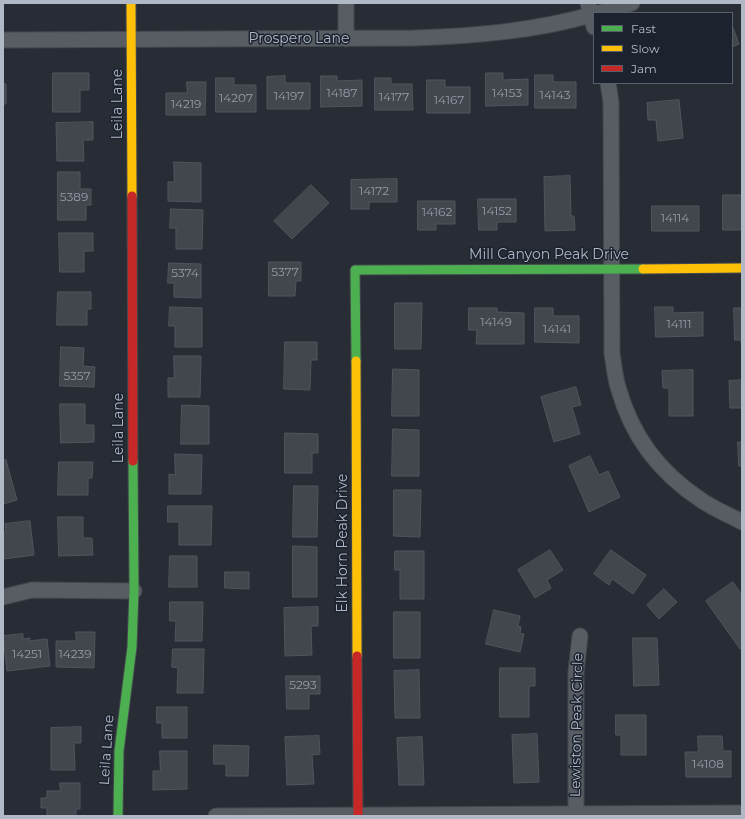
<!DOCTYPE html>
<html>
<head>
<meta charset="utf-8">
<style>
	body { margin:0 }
	#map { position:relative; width:745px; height:819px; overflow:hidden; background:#282d35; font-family:Montserrat,sans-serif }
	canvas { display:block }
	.frame { position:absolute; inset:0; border:4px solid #b2b9c6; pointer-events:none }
	.legend { position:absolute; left:593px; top:12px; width:140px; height:72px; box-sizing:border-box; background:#1c232f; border:1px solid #585f6b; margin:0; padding:5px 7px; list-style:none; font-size:12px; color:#b2b9c6 }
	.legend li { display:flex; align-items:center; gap:8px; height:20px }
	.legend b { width:20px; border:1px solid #585f6b }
</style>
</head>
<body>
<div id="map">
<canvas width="745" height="819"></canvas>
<div class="frame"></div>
<ul class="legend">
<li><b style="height:5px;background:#4caf50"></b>Fast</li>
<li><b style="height:5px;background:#ffc107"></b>Slow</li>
<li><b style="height:5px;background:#c62828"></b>Jam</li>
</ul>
</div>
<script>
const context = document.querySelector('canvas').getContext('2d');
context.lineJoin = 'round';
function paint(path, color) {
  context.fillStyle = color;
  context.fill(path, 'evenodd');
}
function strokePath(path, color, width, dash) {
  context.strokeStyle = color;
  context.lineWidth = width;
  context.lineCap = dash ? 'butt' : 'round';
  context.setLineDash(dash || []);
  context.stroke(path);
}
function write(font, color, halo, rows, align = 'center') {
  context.font = font + ' Montserrat,sans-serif';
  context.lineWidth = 3;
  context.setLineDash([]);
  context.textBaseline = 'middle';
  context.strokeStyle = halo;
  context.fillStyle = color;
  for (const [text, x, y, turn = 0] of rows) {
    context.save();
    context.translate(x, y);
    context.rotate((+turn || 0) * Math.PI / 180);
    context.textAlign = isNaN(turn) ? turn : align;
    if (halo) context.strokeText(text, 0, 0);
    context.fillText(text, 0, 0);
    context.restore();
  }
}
const building = new Path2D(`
	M732 25 739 44 732 47Z
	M53 73H89V90H80V112H53Z
	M486 73H503V80L528 79V105L486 106Z
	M535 75H553V82H576V108H535Z
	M285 76V83H310V109H267V77Z
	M321 76H337V81L362 80V106L321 107Z
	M216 78H234V85H256V112H216Z
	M375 78H391V84H412L413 110H375Z
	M427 80H445V87H470V113H427Z
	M187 82H206L205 115H166V93H187Z
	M3 84H6V104H3Z
	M679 100 683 138 658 141 656 120H648L647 103Z
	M93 122V140H83L84 161H57L56 123Z
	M174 162 201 163V202L168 201V182H174Z
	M58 172H80V189H91V205H86V220H58Z
	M570 176 571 216H574L575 230 545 231 544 177Z
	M397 179V202H369V209H351V180Z
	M311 185 329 203 292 239 274 221Z
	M723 195H742V230H723Z
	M478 199H516V222H497V230H479Z
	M418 201H455V224H436V230H418Z
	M652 206H699V231H652Z
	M171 209 203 210 202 249H176V228H170Z
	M59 233H93V251H84V272H60Z
	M269 262H301V281H296L295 296H269Z
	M169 263 201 264V298L174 297V283H168Z
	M58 292H91V309H87V325H57Z
	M395 303H422L421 349H395Z
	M170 307 202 308V347H175V326H169Z
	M655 307H673V313L703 312V336L656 337Z
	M469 308H497V312L524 313V344H476L477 330H469Z
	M535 308H553V316H579V343L535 342Z
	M734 308H742V352L741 340H735Z
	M285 342H317V360H311L310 390 284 389Z
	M61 347 84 348 83 366 95 367 94 387 60 386Z
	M174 356H201L200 397H168V378H174Z
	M393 369 419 370V416H392Z
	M693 370V416H669V388H663L662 371Z
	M742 380V408H730L729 381Z
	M576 387 581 405 572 407 580 434 554 442 541 397Z
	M60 404H85V425H94V442L61 443Z
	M182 405 209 406V444H181Z
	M393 429 419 430V476H392Z
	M285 433 318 434V453H312V473H285Z
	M738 442H742V466H739Z
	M175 454 202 455 201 494H169V474L175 475Z
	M590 456 599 475 608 471 620 497 589 512 569 466Z
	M6 460 17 500 3 504V461Z
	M59 462H93L92 478H88V495H58Z
	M294 486H318L317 537H293Z
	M394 490H421L420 537 394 536Z
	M168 506H212L211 545H179V522H168Z
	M58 517H83V538H92L93 555 59 556Z
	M30 521 34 555 4 559 3 532H6L5 524Z
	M293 546 317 547V597H293Z
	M550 550 563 570 547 580 551 588 535 598 518 570Z
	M611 550 646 575 633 594 612 579 609 585 594 574Z
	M395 551H424V599H400V570H395Z
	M170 556H197V587H169Z
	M225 572H249V589L225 588Z
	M733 582 742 595V648L740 649 706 601Z
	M664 589 677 602 659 619 647 605Z
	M170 602H203L202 641H175L176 621H170Z
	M318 607V626H311L312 655 285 656 284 608Z
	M494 610 520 616 518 626 521 627 520 633 524 634 520 652 486 644Z
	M394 612H420V658H394Z
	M76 632H95L94 668 56 667V641H76Z
	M23 634V639L30 638 29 641 47 639 50 666 7 671 3 636Z
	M633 638H657L659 685 634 686Z
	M173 649H204L203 693H177L178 668 172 667Z
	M500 668H535V686H529V717H500Z
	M419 670 420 718H395L394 671Z
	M286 676H320V694H309V709H287Z
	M157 707H187V738H162V723H157Z
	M616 715H646V755H621V735H616Z
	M81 727V743H74L75 770H51V728Z
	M537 734 539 782 514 783 512 735Z
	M319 736 320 754 312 755 314 784 287 785 285 737Z
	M698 736H722L723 751H731V777H686L685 752H698Z
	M422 737 424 785H399L397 738Z
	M214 745 249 746 248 776H226V764H214Z
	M160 751H187V789L153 790V771H160Z
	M60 783H80V809H76V816H47V808H41V798H47V791H60Z`);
paint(building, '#42464d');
strokePath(building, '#50555d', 1);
const street = new Path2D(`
	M346 3V39
	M588 3 594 27
	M599 13 632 3
	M3 40 414 38C475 36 536 31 594 14
	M608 83 611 102 612 354C614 365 615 377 618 387 632 437 659 472 701 500 714 509 729 515 742 522
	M3 597 32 590 134 591
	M576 814V672L580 636
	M216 816 742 813`);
const fast = new Path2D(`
	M356 361 355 270 643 269
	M118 816 119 751 132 647 134 591 133 461`);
const slow = new Path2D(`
	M131 3 132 196
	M643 269 742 268
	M356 361 357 656`);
const jam = new Path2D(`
	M132 196 133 461
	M357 656 358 816`);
strokePath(street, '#44484e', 17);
strokePath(fast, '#44484e', 11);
strokePath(slow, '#44484e', 11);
strokePath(jam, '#44484e', 11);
strokePath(street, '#585c63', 15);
strokePath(fast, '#4caf50', 9);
strokePath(slow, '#ffc107', 9);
strokePath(jam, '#c62828', 9);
write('12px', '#969ca8', null, [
	["14187",342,93],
	["14153",507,93],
	["14143",555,95],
	["14197",289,96],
	["14177",394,97],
	["14207",236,98],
	["14167",449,100],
	["14219",186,104],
	["14172",374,191],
	["5389",74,197],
	["14152",497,211],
	["14162",437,212],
	["14114",675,218],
	["5377",285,272],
	["5374",185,273],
	["14149",496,322],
	["14111",679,324],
	["14141",557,329],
	["5357",77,376],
	["14251",27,654],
	["14239",75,654],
	["5293",303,685],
	["14108",708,764]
]);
write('14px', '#b2b9c6', '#1c232f', [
	["Prospero Lane",299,39],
	["Leila Lane",118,104,-90],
	["Mill Canyon Peak Drive",549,255],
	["Leila Lane",119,428,-90],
	["Elk Horn Peak Drive",343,543,-90],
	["Lewiston Peak Circle",577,725,-89],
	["Leila Lane",107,750,-86]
]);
</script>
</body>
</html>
